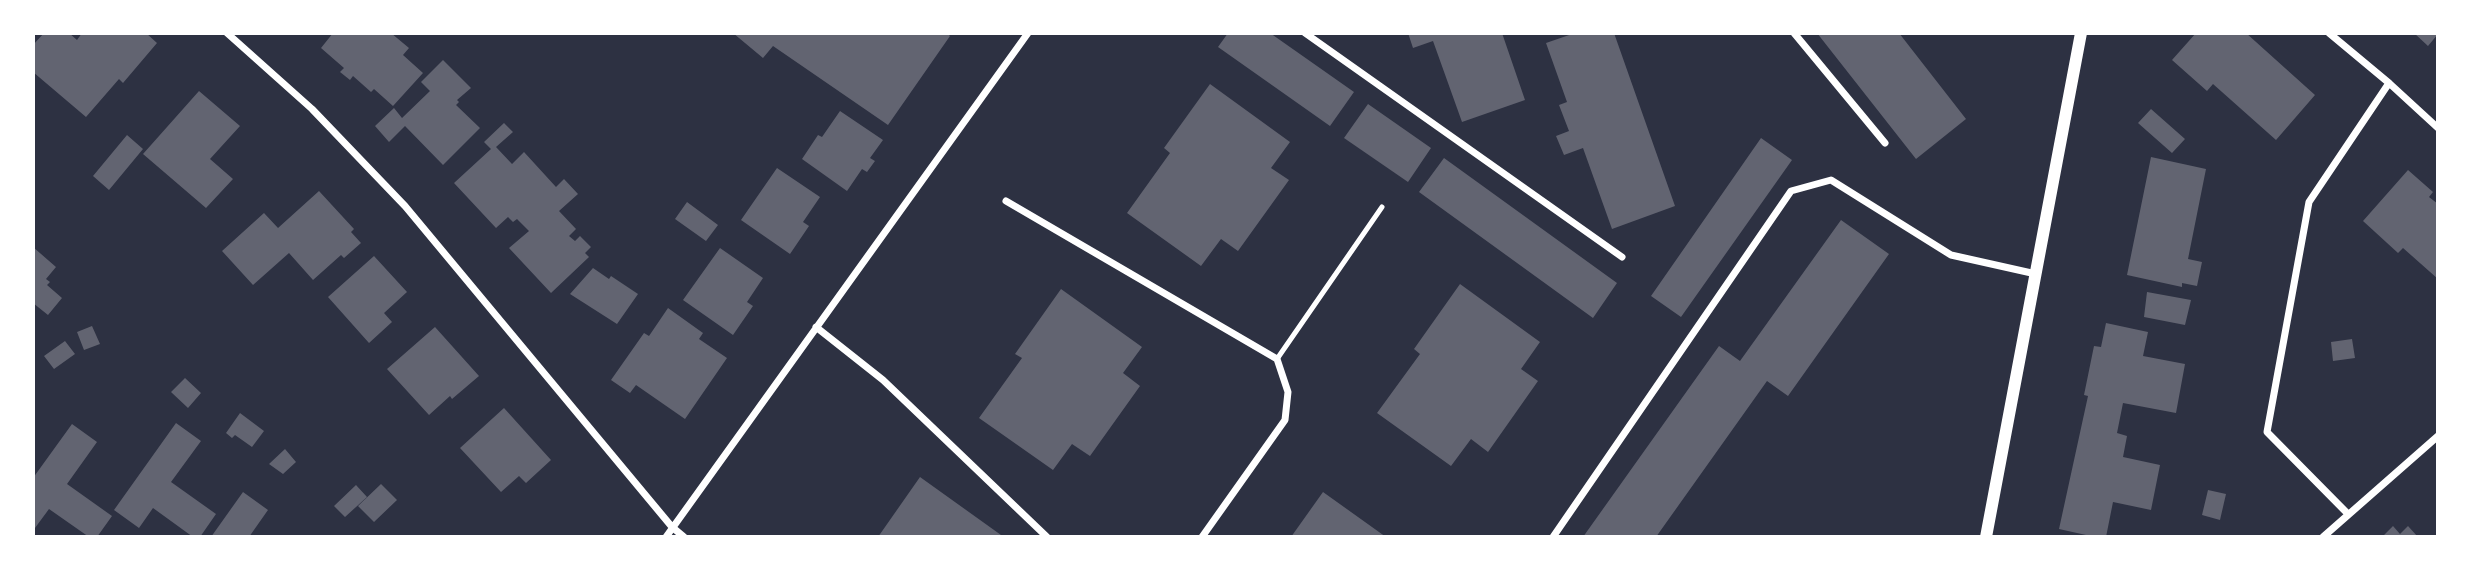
<!DOCTYPE html>
<html>
<head>
<meta charset="utf-8">
<style>
	body { margin:0 }
	#map { position:relative; width:2471px; height:570px; overflow:hidden; background:#2d3142; font-family:"Fira Sans",sans-serif }
	canvas { display:block }
	.frame { position:absolute; inset:0; border:35px solid #fff; pointer-events:none }
</style>
</head>
<body>
<div id="map">
<canvas width="2471" height="570"></canvas>
<div class="frame"></div>
</div>
<script>
const context = document.querySelector('canvas').getContext('2d');
context.lineJoin = 'round';
function paint(path, color) {
  context.fillStyle = color;
  context.fill(path, 'evenodd');
}
function strokePath(path, color, width, dash) {
  context.strokeStyle = color;
  context.lineWidth = width;
  context.lineCap = dash ? 'butt' : 'round';
  context.setLineDash(dash || []);
  context.stroke(path);
}
paint(new Path2D(`
	M44 33H69L77 40 82 33H146L157 43 123 83 119 79 86 117 33 72V45Z
	M333 33H391L409 48 403 55 423 73 393 106 374 89 371 92 353 76 350 80 340 72 344 68 321 48Z
	M733 33H947L950 36 888 125 773 46 763 58Z
	M1228 33H1270L1354 92 1330 126 1218 47Z
	M1408 33H1502L1525 100 1462 122 1433 41 1413 48Z
	M1575 33H1614L1675 206 1612 229 1583 148 1564 155 1556 136 1569 131 1559 105 1567 102 1546 43Z
	M1817 33H1899L1966 119 1916 159Z
	M2196 33H2246L2315 95 2276 140 2213 84 2207 91 2172 60Z
	M2414 33H2438V34L2428 46Z
	M443 60 471 88 457 100 459 102 456 105 480 128 443 165 405 126 389 142 375 126 394 108 402 118 430 91 421 82Z
	M1210 84 1290 142 1271 168 1289 180 1238 251 1221 239 1201 266 1127 213 1170 153 1164 148Z
	M199 91 240 126 210 159 233 179 206 208 143 154Z
	M1368 104 1431 148 1408 182 1344 138Z
	M2151 109 2185 139 2172 153 2138 123Z
	M840 111 883 140 870 158 875 161 867 172 862 169 847 191 802 159 818 135 822 137Z
	M504 123 513 132 496 147 512 164 524 152 556 187 564 179 578 194 559 211 576 229 569 236 575 241 580 236 591 247 585 253 589 257 551 293 509 248 529 231 517 219 513 222 508 217 496 228 454 183 491 149 484 142Z
	M127 135 143 149 109 190 93 176Z
	M1761 138 1792 160 1681 317 1651 296Z
	M2151 157 2206 169 2188 259 2202 262 2197 286 2182 283V287L2127 275Z
	M1444 158 1617 283 1593 318 1419 192Z
	M777 168 820 197 803 222 809 226 790 254 741 220Z
	M2408 170 2433 192 2429 197 2438 204V279L2403 248 2398 253 2363 221Z
	M319 191 354 229 351 232 361 243 344 258 341 255 313 280 289 253 253 285 222 251 264 213 278 228Z
	M687 202 718 225 706 241 675 219Z
	M1841 220 1889 254 1788 396 1767 381 1656 537H1583L1719 346 1740 361Z
	M33 247 56 267 46 279 50 282 47 285 62 298 48 315 33 303Z
	M720 248 763 278 747 302 753 306 733 335 683 300Z
	M374 256 407 292 384 313 392 322 369 343 328 297Z
	M593 268 609 279 611 276 638 294 617 324 570 294Z
	M1460 284 1540 342 1521 369 1538 381 1488 452 1471 439 1451 466 1377 413 1420 354 1414 349Z
	M1061 289 1142 347 1123 373 1140 386 1090 456 1072 444 1053 470 979 418 1022 358 1015 354Z
	M2147 292 2191 300 2185 325 2144 317Z
	M668 308 703 333 699 339 727 358 685 419 636 385 630 393 611 380 644 333 649 336Z
	M2106 323 2148 332 2143 356 2185 364 2176 413 2123 403 2117 433 2127 436 2123 457 2160 465 2151 510 2113 502 2106 537H2095L2059 529 2088 396 2084 395 2094 346 2101 347Z
	M92 326 100 344 84 350 77 332Z
	M435 327 479 376 452 399 450 396 429 415 387 369Z
	M2352 339 2355 358 2333 361 2331 342Z
	M65 341 75 354 54 369 44 356Z
	M185 378 201 393 188 408 171 392Z
	M504 408 551 460 526 483 519 476 501 492 460 448Z
	M240 413 264 431 252 447 235 435 232 438 226 433Z
	M176 423 201 441 171 482 216 514 200 537H193L153 508 139 528 114 510Z
	M72 424 97 442 67 484 112 516 97 537H89L49 509 35 528 33 527V478Z
	M285 449 296 462 283 474 269 464Z
	M920 477 1001 535 999 537H878Z
	M381 484 397 500 374 522 358 506Z
	M356 485 367 497 345 517 334 506Z
	M2208 490 2226 494 2220 520 2202 515Z
	M243 492 268 510 249 537H211Z
	M1323 492 1386 537H1291Z
	M2393 526 2400 534 2408 526 2418 537H2382Z`), '#626471');
strokePath(new Path2D(`
	M1277 359 1382 207`), '#fff', 5);
strokePath(new Path2D(`
	M227 33 312 109 405 206 672 527 684 537
	M1305 33 1622 257
	M1794 33 1885 143
	M2329 33 2389 83 2438 128
	M1006 201 1277 359 1288 392 1285 420 1202 537
	M816 327 883 380 1047 537
	M2347 513 2267 432 2309 202 2389 83
	M666 537 1028 33
	M1553 537 1791 191 1831 180 1951 255 2036 274
	M2323 537 2438 436`), '#fff', 7);
strokePath(new Path2D(`
	M1986 537 2081 33`), '#fff', 12);
</script>
</body>
</html>
